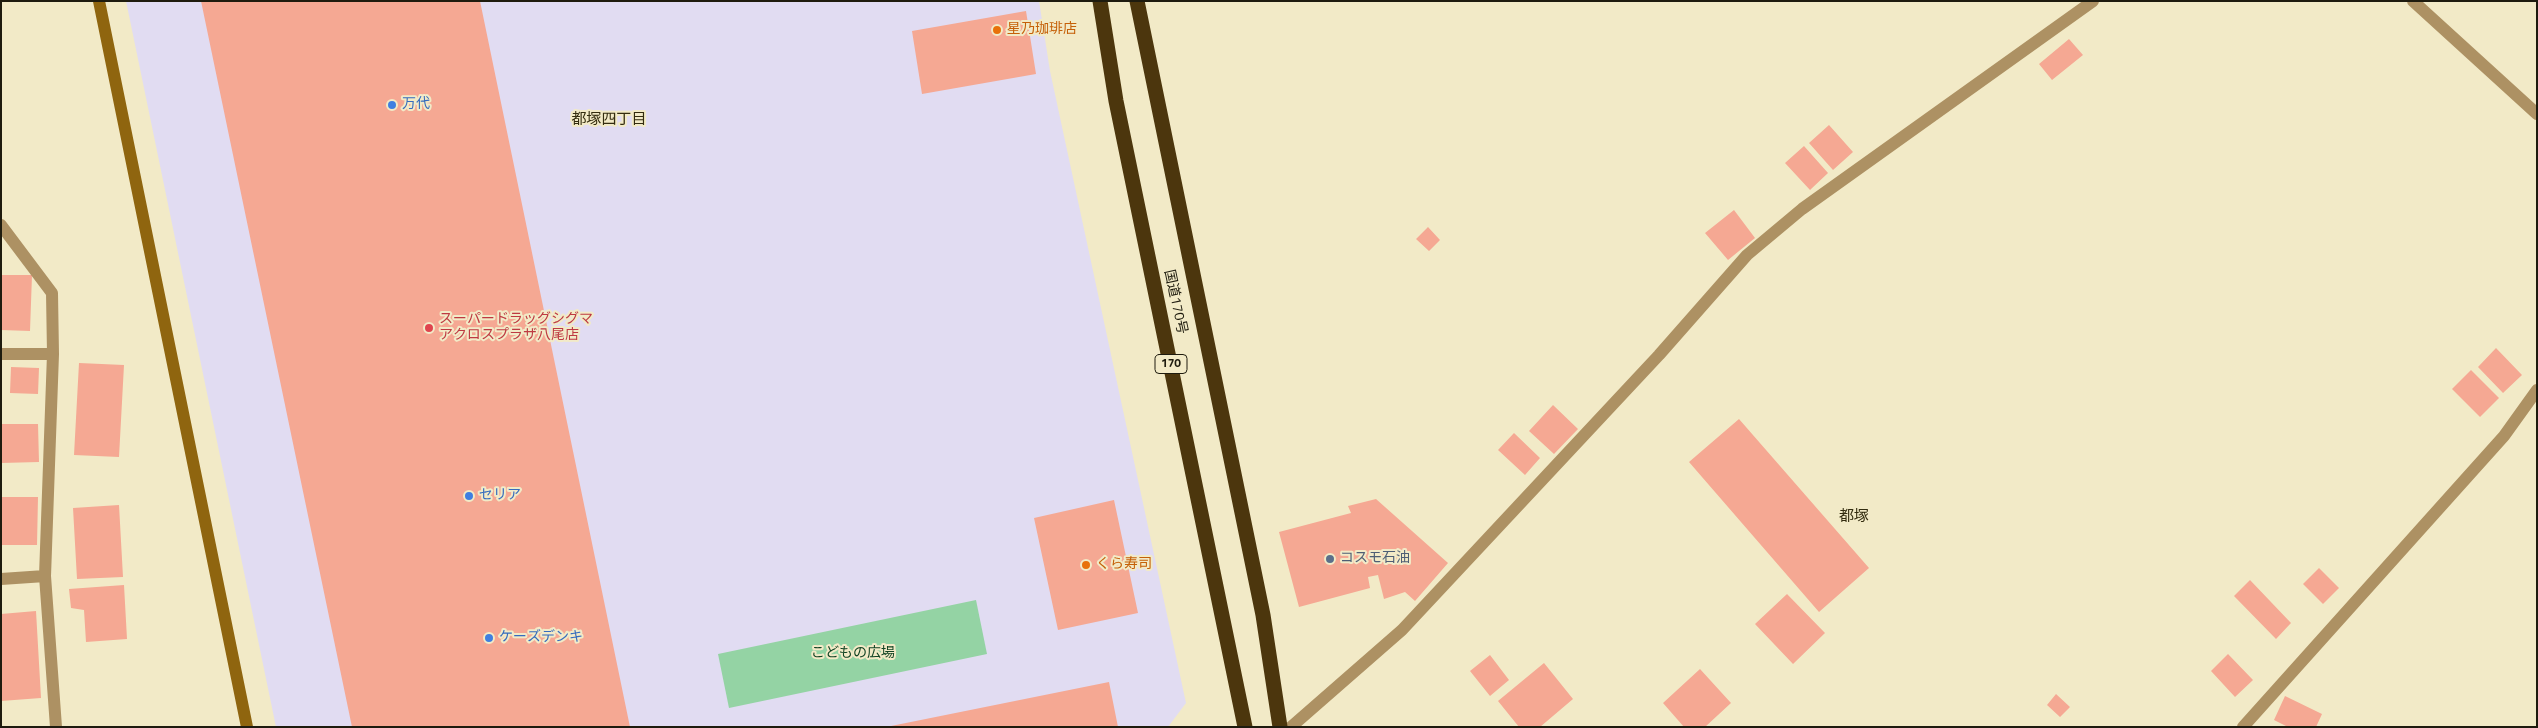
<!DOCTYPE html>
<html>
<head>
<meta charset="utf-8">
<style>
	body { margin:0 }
	#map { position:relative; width:2538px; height:728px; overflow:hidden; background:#f2eac7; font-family:"Titillium Web",sans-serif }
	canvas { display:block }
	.frame { position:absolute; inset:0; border:2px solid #1e1b0e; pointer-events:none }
</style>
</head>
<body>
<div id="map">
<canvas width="2538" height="728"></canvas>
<div class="frame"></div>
</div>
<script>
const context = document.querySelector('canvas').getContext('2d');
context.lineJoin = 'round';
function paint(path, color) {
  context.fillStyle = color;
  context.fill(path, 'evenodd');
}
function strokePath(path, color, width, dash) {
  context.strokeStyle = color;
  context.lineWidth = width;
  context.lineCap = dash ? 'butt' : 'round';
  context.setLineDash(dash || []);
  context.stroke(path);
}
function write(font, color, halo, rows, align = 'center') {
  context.font = font + ' "Titillium Web","Noto Sans JP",sans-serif';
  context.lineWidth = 4;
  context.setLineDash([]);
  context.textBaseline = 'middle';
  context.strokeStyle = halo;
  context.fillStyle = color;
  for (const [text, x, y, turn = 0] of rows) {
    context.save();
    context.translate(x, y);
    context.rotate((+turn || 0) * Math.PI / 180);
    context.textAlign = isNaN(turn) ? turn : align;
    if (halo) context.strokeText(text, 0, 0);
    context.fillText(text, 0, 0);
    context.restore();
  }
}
paint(new Path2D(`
	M126 1H1039L1050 71 1186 703 1168 727H276Z`), '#e1dcf2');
paint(new Path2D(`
	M976 600 987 654 729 708 718 654Z`), '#94d3a4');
paint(new Path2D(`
	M201 1H480L630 727H352Z
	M1026 11 1036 74 922 94 912 31Z
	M2069 39 2083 55 2052 80 2039 64Z
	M1829 125 1853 152 1833 170 1809 143Z
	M1804 146 1828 173 1810 190 1785 163Z
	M1734 210 1755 238 1728 260 1705 233Z
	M1428 227 1440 240 1429 251 1416 239Z
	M1 275H32L30 331 1 330Z
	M2496 348 2522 375 2503 393 2478 367Z
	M79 363 124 365 119 457 74 455Z
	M11 367 39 368 38 394 10 393Z
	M2471 370 2499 398 2480 417 2452 389Z
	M1553 405 1578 429 1554 454 1529 431Z
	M1739 419 1869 568 1819 612 1689 462Z
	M1 424H38L39 462 1 463Z
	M1514 433 1540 458 1525 475 1498 450Z
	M1 497H38L37 545H1Z
	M1376 499 1448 563 1415 601 1405 592 1384 599 1378 575 1368 577 1370 588 1299 607 1279 532 1351 513 1348 506Z
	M1114 500 1138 613 1058 630 1034 518Z
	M119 505 123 577 77 579 73 508Z
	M2319 568 2339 588 2323 604 2303 584Z
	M2250 580 2291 623 2276 639 2234 596Z
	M124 585 127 639 86 642 84 610 71 608 69 589Z
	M1787 594 1825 633 1793 664 1755 624Z
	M36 611 41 698 1 701V614Z
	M2228 654 2253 680 2235 697 2211 671Z
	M1490 655 1509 680 1490 696 1470 671Z
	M1544 663 1573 699 1540 727H1519L1498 701Z
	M1700 669 1731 703 1705 727H1684L1663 703Z
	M1109 682 1118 727H891V726Z
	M2056 694 2070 707 2060 717 2047 705Z
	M2285 696 2322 714 2316 727H2288L2274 720Z`), '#f5a893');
strokePath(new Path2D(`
	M2413 1 2537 114
	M1 225 52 293 53 354 45 576 56 727
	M1 354H53
	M1 579 45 576
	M1291 727 1402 630 1659 355 1747 255 1802 209 2093 1
	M2243 727 2504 436 2537 390`), '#ad9163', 12);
strokePath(new Path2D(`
	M99 1 247 727`), '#8f650f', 12);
strokePath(new Path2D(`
	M1100 1 1116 101 1245 727
	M1137 1 1263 615 1280 727`), '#4c360d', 15);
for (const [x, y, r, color] of [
	[997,30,5,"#e8710a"],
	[392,105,5,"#3f7fe0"],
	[429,328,5,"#e0444e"],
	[469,496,5,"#3f7fe0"],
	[1330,559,5,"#5c6f8a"],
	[1086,565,5,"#e8710a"],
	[489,638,5,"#3f7fe0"]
]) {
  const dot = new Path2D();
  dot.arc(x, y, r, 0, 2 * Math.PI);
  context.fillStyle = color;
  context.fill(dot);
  strokePath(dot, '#f2eac7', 2);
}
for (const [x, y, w] of [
	[1171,364,32]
]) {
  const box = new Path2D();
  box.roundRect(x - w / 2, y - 9.5, w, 19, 4);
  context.fillStyle = '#f2eac7';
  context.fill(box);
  strokePath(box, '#1e1b0e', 1);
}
write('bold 12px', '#1e1b0e', null, [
	["170",1171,364]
]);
write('14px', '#c56008', '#f2eac7', [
	["星乃珈琲店",1007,30],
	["くら寿司",1096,565]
], 'left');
write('14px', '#366cbe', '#f2eac7', [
	["万代",402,105],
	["セリア",479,496],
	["ケーズデンキ",499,638]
], 'left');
write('14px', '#1e1b0e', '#f2eac7', [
	["国道170号",1175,302,78]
]);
write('14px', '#be3a42', '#f2eac7', [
	["スーパードラッグシグマ",439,320],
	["アクロスプラザ八尾店",439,336]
], 'left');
write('14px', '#4e5e75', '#f2eac7', [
	["コスモ石油",1340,559]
], 'left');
write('14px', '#104323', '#f2eac7', [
	["こどもの広場",853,654]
]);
write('15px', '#332c0f', '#f2eac7', [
	["都塚四丁目",609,120],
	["都塚",1854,517]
]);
</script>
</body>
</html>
